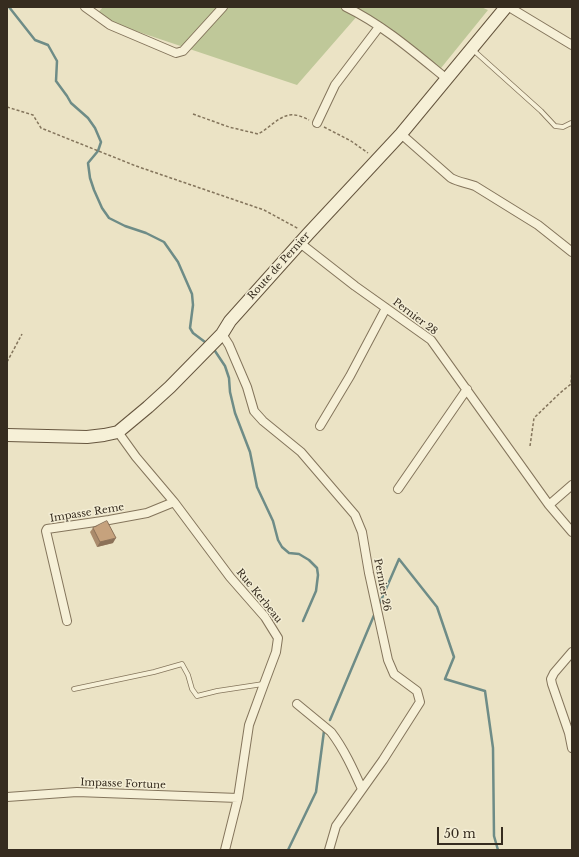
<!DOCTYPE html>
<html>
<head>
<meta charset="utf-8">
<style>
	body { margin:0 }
	#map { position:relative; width:579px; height:857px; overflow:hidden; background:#ebe3c5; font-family:"Libre Baskerville",serif }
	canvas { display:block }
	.frame { position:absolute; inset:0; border:8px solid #362c1f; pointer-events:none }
	.scale { position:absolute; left:437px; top:827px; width:66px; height:18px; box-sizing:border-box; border:2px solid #362c1f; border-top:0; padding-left:5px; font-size:12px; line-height:14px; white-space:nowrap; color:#362c1f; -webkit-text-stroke:3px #f3edd4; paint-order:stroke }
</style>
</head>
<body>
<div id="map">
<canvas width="579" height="857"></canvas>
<div class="frame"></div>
<div class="scale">50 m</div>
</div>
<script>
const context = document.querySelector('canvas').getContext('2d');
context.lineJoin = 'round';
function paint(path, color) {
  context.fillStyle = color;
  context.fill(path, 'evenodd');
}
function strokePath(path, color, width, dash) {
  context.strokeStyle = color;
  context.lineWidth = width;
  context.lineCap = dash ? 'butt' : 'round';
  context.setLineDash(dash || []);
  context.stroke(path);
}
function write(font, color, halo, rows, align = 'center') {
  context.font = font + ' "Libre Baskerville",serif';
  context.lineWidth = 3;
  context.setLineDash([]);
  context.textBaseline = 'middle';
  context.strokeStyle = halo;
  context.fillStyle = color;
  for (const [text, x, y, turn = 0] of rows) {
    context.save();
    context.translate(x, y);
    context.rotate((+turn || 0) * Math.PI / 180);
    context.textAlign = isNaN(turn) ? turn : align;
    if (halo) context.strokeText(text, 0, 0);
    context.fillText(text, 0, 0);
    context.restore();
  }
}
paint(new Path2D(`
	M103 7H481L488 10 437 73 358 15 297 85 94 17Z`), '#bfc899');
strokePath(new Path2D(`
	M9 7 35 40 48 45 57 61 56 81 67 96 71 103 88 118 95 128 101 142 98 151 88 163 90 178 94 190 102 208 109 218 125 226 146 233 164 242 178 262 192 294 193 305 190 328 193 333 205 342
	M215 351 225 366 229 378 230 392 235 413 250 452 257 487 273 521 278 540 282 547 289 553 299 554 309 560 317 568 318 575 316 591 303 621
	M379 605 399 559 437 607 454 657 445 679 485 691 493 748 494 836 498 850
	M330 720 375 613
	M288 850 316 792 324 731`), '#6e8c87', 2.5);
const lane = new Path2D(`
	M472 49 541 111 555 126 563 127 571 123 572 124
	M74 689 154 672 182 664 188 675 192 689 197 696 217 691 263 684`);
const street = new Path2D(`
	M85 7 110 25 176 53 183 51 223 7
	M346 7C383 25 415 53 447 79
	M509 7 572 45
	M317 123 335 85 379 27
	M401 134 451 178C458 182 467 183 475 186L538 225 572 252
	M300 243 355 286 431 340 549 505
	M222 334 229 345 247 387 254 411 263 421 301 452 355 515 362 532 369 573 388 660 394 674 417 691 420 702 383 760 336 826 329 850
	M320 426 350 376 386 308
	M118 432 136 457 174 502 230 577 265 617 278 638 276 652 264 684 249 725 238 798 225 850
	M572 485 549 505 572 532
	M398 489 467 389
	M67 621 46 531 47 529 109 520 147 513 174 502
	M572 652 554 673 551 679 552 684 569 733 572 748
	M297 704 331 732C344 749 353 769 362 789
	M7 797 77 792 238 798`);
const secondary = new Path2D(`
	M7 435 87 437 104 435 118 432 148 407 170 387 222 334 230 321 308 234 401 134 506 7`);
strokePath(lane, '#84755c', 5.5);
strokePath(street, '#84755c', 10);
strokePath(secondary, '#66563f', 14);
strokePath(new Path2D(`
	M7 107 33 115 41 128 136 166 264 210 299 229
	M193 114 229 127 258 134C269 129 281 113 294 115 299 115 305 118 309 120
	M324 127 351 141 368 153
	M7 362 22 334
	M530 446 534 418 560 393 571 384 572 369`), '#84755c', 1.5, [3, 2]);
strokePath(lane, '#f6f0d7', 4);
strokePath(street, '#f6f0d7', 8);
strokePath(secondary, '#f6f0d7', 12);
paint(new Path2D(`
	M93 528 113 543 97 547 90 532Z`), '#aa8b6c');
paint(new Path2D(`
	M116 538 113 543 97 547 100 542Z`), '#8b7158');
const building = new Path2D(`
	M107 521 116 538 100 542 93 528Z`);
paint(building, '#c6a27d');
strokePath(building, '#8b7158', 1);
write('10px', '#362c1f', '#f3edd4', [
	["Route de Pernier",279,266,-48],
	["Pernier 28",415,317,37],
	["Impasse Reme",87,513,-9],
	["Pernier 26",382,585,79],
	["Rue Kerbeau",259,596,51],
	["Impasse Fortune",123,784,2]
]);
</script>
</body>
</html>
